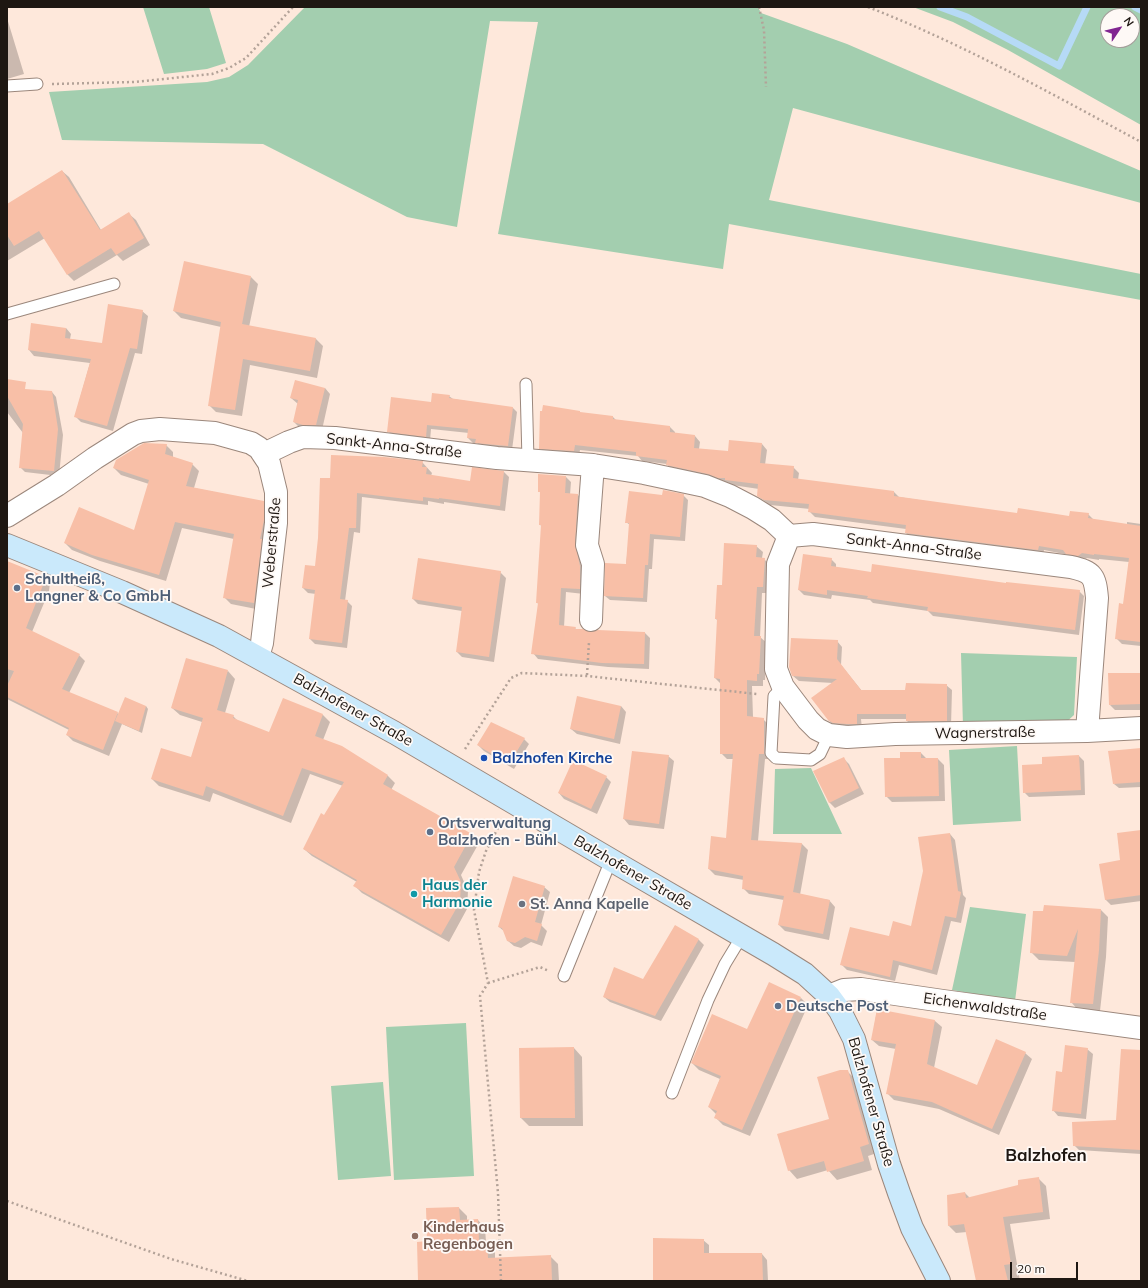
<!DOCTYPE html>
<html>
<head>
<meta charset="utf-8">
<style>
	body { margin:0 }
	#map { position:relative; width:1148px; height:1288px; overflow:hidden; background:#fee8db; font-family:Mulish,sans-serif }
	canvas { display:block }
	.frame { position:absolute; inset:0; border:8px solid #1e1712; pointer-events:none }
	.north { position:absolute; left:1100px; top:8px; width:40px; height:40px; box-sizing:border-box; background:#fef9f6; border:1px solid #a49f9b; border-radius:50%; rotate:55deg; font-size:11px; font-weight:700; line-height:16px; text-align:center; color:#1e1712 }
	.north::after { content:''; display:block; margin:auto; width:14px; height:18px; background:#812591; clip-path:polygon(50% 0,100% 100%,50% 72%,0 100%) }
	.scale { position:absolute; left:1010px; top:1262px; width:68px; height:18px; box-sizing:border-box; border:2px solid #1e1712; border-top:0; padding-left:5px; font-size:12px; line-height:14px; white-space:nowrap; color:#1e1712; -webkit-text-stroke:3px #fef9f6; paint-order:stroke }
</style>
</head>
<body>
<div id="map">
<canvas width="1148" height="1288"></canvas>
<div class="frame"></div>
<div class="north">N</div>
<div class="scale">20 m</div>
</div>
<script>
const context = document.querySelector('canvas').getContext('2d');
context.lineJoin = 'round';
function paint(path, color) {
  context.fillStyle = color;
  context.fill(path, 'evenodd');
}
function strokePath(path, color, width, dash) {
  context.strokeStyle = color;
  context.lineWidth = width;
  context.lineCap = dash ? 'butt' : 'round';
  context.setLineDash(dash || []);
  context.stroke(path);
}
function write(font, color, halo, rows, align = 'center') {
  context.font = font + ' Mulish,sans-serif';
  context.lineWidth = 3.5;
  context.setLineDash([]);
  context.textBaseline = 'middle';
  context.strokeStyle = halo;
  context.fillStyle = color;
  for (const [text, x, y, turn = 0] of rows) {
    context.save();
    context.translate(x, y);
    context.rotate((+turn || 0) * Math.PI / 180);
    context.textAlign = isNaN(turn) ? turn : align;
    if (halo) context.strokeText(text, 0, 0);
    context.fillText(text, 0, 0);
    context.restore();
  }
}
paint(new Path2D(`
	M143 7H209L226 63 207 69 164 74Z
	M305 7H758L761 13 847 44 1141 171V203L793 108 769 200 1141 274V300L729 224 723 269 498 234 538 22 490 21 457 227 407 217 263 144 62 140 49 92 207 82 229 77 248 65Z
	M913 7H1141V125L1008 50 953 22ZM1108 16H1132V40H1108Z
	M961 653 1077 657 1074 715 1063 725 963 727Z
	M1017 746 1021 821 953 825 949 750Z
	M811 768 842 834H773L775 769Z
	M970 907 1026 914 1015 1001 952 990Z
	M466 1023 474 1176 394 1180 386 1027Z
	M383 1082 391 1176 338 1180 331 1086Z`), '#a3ceaf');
paint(new Path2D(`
	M7 18 24 74 7 79Z
	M62 171 69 177 101 230 129 214 136 220 150 245 123 261 117 255 74 281 68 275 45 238 7 261V205Z
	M251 277 258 284 249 327 316 339 323 346 317 378 250 365 242 416 216 412 209 405 221 327 181 318 174 311Z
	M142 311 148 316 142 354 135 353 113 431 81 422 75 416 90 363 34 356 29 350 66 328 71 334 70 339 103 344Z
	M7 378 21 410 52 392 56 397 63 435 59 476 25 472 20 467 23 433 7 412Z
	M325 388 330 394 322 430 299 427 294 422 298 404 291 398Z
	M449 396 453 399 513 408 517 412 512 450 481 447 477 443H473L468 438 469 433 431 429 430 441 393 436 388 431 431 403Z
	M581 413 613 417 616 420 670 427 675 432V434L695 436 700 442 699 449 729 452 762 444 767 450 765 465 793 467 799 473 798 480 894 492 899 497 1018 515 1070 517 1088 514 1094 520 1127 525V522L1141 524V646L1122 644 1116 638 1124 605 1129 562 1099 559V560L1087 558 1084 561 1073 559 1069 555 1044 550 1043 555 911 538 906 533V529L815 517 810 512V509L770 505 758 496 759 489 732 485 729 483 672 470 667 464 642 461 638 456 580 450 579 456 545 453 540 448Z
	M166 445 173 452V457L192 464 199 471 194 488 263 502 270 509 261 610 231 604 224 597 234 539 182 528 166 581 100 561 72 550 65 543 135 531 149 484 121 475 114 468Z
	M422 462 432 473 431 476 471 482 473 469 504 472 509 477 505 511 444 502V504L428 501V505L362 497 360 533 354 532 345 601H347L352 606 347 648 315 644 310 639 316 594 308 593 303 588 316 567 331 479Z
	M566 477 571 482 570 495H578L583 500 585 572 584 594 566 592 564 627 575 628 577 630 590 634 598 631 645 633 650 638 649 669 608 667 538 659 533 653 539 604 537 603 542 526 540 525 541 494 539 491Z
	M683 495 688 500 685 541 654 539 652 569H649L647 602 610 600 605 596 626 565 630 525 626 522 663 496Z
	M756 546 763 552 762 558 764 559 770 565 769 593H762L760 637 767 643 765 680H763V686H752L753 717 763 719 769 725V759H765L758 841 802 844 808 850 800 895 829 900 835 907 829 940 785 931 779 925 784 900 749 894 743 888 744 880 715 875 709 869 727 839 733 759H727L721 753V684L715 678 718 621 716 619 723 586Z
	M831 559 836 564V568L872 573 1079 591 1084 596 1079 635 933 616 928 611 873 603 870 600 832 595 831 599 804 595 799 590Z
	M7 562 44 577 50 583 49 591 32 632 79 655 85 661 69 693 119 714 146 706 148 709 142 733 122 724 109 756 73 741 67 735 69 730 7 699Z
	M500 572 506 578 494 662 462 657 457 652 462 611 418 604 413 599Z
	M837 641 842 647 841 665 862 691H906L946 685 952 690 951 726H912L907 721V719H861L862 729 834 725 828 720 833 683 799 681 793 676Z
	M228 671 235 679 225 713 233 716 238 721 270 734 283 700 323 715 330 722 323 740 342 747 388 776 395 783 391 790 472 835 479 843 461 875 468 891 467 909 449 942 362 893 355 886 357 882 312 856 304 849 343 786 310 774 291 823 213 793 210 802 159 786 152 779 192 759 202 722 180 715 172 708Z
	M1141 674V710H1115L1110 705Z
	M621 706 626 712 620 744 577 734 571 729Z
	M524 739 529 744 514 769 484 751 478 745Z
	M1141 749V787L1119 788 1114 784Z
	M921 753 927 759H938L944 765 945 801 892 802 886 796 901 758Z
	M668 756 674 761 664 829 629 825 624 819Z
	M1079 756 1084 761 1085 795 1029 797 1024 792 1043 765Z
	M843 758 849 764 864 794 835 808 829 802Z
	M606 777 611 782 597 814 564 799 559 793Z
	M1141 831V901L1111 905 1105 899 1122 861Z
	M950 834 955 840 963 895 966 898 961 923 951 921 937 975 899 965 895 981 847 970 841 964 912 927Z
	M544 887 550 892 541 925 547 931 542 946 531 942 521 948 514 946 508 941 505 932 499 927Z
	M1101 910 1108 917 1106 957 1100 1011 1078 1010 1071 1002 1075 962 1039 960 1032 953Z
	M675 926 699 940 704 945 661 1021 610 1002 604 997 644 981Z
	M801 998 808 1005 750 1136 723 1125 716 1118V1114L709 1107 720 1079 699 1070 692 1063Z
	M877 1010 935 1021 942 1027 934 1068 977 1086 1025 1053 1032 1059 999 1135 939 1109 894 1100 887 1093 896 1049 879 1046 872 1040Z
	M574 1048 582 1057 583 1126H529L521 1118Z
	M1087 1049 1093 1054 1086 1119 1058 1116 1053 1110 1062 1073Z
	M1141 1051V1154L1079 1150 1074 1145 1117 1121Z
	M847 1071 856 1080 877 1153 868 1156 872 1170 837 1180 828 1170 797 1179 789 1170 830 1120Z
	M1038 1178 1046 1186 1050 1219 1010 1224 1020 1281H977L967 1232 956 1233 949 1226 948 1196 965 1193 970 1198 1020 1186Z
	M459 1208 467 1216V1220H478L485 1228 486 1242 495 1250V1259L550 1256 558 1264 559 1281H419L428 1242Z
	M703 1240 709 1245V1254H762L767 1260 768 1281H654Z`), '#0003');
strokePath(new Path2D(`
	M940 7 967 17 1059 66 1087 7
	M1135 7 1141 10`), '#b6daf6', 7);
paint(new Path2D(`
	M62 170 100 230 129 212 144 238 116 255 111 248 67 275 39 231 14 246 7 235V204Z
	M184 261 251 276 242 324 316 338 310 371 243 359 235 410 208 406 221 322 173 311Z
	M108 304 143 310 137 349 130 348 107 426 74 417 91 359 28 350 31 323 66 328 65 338 102 343Z
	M7 379 26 382 25 389 52 391 58 429 54 471 19 468 23 424 7 396Z
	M295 380 325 388 316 425H303L293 422 298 400 290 398Z
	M432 393 450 395 449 398 513 407 508 446 475 443 476 439 467 438 468 429 427 425 426 437 387 432 391 397 431 402Z
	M543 405 580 411V412L613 416V419L670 426V432L695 435 694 448 728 451 729 440 762 443 760 463 794 466 793 478 894 491V496L1017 513 1018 508 1069 516 1070 511 1089 513 1088 518 1141 526V642L1115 639 1119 603 1123 604 1129 558 1094 554V555L1082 553 1078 556 1066 554 1063 550 1039 546 1038 550 905 533 906 525 808 512 809 504 764 500 757 496 758 484 725 480V478H718L708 474 666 465 667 460 636 456V452L575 445 574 451 539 449 540 411H542Z
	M144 443 167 444 165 454 193 463 186 486 264 501V520L260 539H262L254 603 223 598 234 534 175 522 159 575 92 555 64 543 79 507 134 530 149 480 113 468 116 460Z
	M331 455 384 457 423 461 422 467H427L426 474 470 481 472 467 504 471 500 506 439 498V499L423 497V501L357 493 356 528H349L340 599 348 600 342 643 309 639 315 590 302 588 305 565 315 566 318 538 320 478H330Z
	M538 474 566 476 565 493 578 494 575 544 580 566V589L561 588 559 625 576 627 575 629H583L590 632 598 630 645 632 644 664 602 663 531 654 538 603H536L541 525H539L540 492H538Z
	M663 490 684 494 680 537 650 534 648 565H645L643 598 604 596 605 563 626 564 629 523H625L629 491 662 495Z
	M724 543 757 545 756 557 765 558 763 587H757L754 636H761L759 674H757V681L747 680V716L764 718V754H759L751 840 802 843 793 892 830 900 823 934 778 925 784 896 742 889 743 876 708 869 711 836 726 838 733 754H720V679L714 678 717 619H715L717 585H722Z
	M803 554 832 558 831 566 852 569 871 572 872 564 1006 583V582L1080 590 1075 630 927 611 928 607 867 598 868 596 827 590V595L798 590Z
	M418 558 501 571 489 657 456 652 462 607 412 599Z
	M7 561 44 576 43 585 26 628 80 654 62 689 118 712 103 750 66 735 69 728 7 697V686L14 671 7 669V670Z
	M791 638 838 640 837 659 861 690H905L906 683 947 684V721H906V714H857V724H847L833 723 828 720 811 698 837 679 792 676 789 667Z
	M186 658 228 670 217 710 234 715 233 718 269 732 283 698 323 714 315 736 342 746 388 775 383 784 472 834 454 867 461 882 460 902 441 935 353 886 357 880 303 849 321 813 324 815 344 782 302 768 283 816 206 786 203 796 151 779 161 748 191 757 203 718 171 708Z
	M1108 673H1141V704L1109 705Z
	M577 696 621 706 614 739 570 729Z
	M125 697 146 706 139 731 115 721Z
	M491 722 525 738 509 764 477 745Z
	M1141 748V782L1113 784 1108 751Z
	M632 751 669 755 659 824 623 819Z
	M900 752H921V758H938L939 796 885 797 884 758H900Z
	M1079 755 1081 790 1023 793 1022 765 1042 764V757Z
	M844 757 859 788 829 803 813 771Z
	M573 760 607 776 591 809 558 793Z
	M1141 830V895L1105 900 1099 864 1120 860 1117 833Z
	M950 833 958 891 961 892 956 918 945 916 932 970 893 960 890 977 840 965 850 927 889 936 893 921 911 926 923 871 918 837Z
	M513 876 545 886 535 922 542 924 537 941 525 937 515 943 507 941 502 928 498 927Z
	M1044 905 1101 909 1099 950 1093 1004 1070 1003 1078 929 1067 956 1030 953 1033 911H1043Z
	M675 925 699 939 655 1016 603 997 614 967 643 979Z
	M769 982 801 997 742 1130 714 1118 717 1111 708 1107 721 1076 691 1063 712 1014 747 1029Z
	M877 1009 935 1020 927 1064 977 1085 996 1039 1026 1052 992 1129 932 1102 886 1094 896 1044 871 1040Z
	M1065 1045 1088 1048 1081 1114 1052 1111 1056 1071 1062 1072Z
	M574 1047 575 1118H520L519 1048Z
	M1121 1049 1141 1050V1150L1073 1146 1072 1122 1116 1120Z
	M840 1070H848L869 1144 860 1147 864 1161 827 1172 824 1161 788 1171 777 1134 829 1119 817 1077Z
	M1039 1177 1043 1212 1003 1217 1011 1264 1004 1265 1008 1281H976L964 1224 948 1226 947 1195 965 1192 966 1198 1018 1185V1180Z
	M459 1207 460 1220 478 1219 479 1241H487L488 1258 551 1255 552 1281H418L417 1242 427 1241 426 1208Z
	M653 1238 704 1239V1253H762L763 1281H653Z`), '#f8bfa7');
const lane = new Path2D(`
	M7 86 37 84
	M7 314 114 284
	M526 384 528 460
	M783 687 774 696 771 753 776 758 811 760 820 754 829 735
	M564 976 611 860
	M672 1093 708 1000 725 964 742 936`);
const street = new Path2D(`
	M264 454 289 442 303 437 335 438 497 458 593 465 644 473 705 486 730 496 753 508 772 520 789 536 813 534 1071 567C1093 572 1095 576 1097 598L1087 731
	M7 516 57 485 95 458 133 434 141 431 160 429 215 433 251 443 259 448 269 463 276 492V523L262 643 258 657
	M789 536 778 564 776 669 783 687 808 720 817 729 829 735 847 737 895 734 1087 731 1141 728
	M591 620 593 564 587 545 593 465
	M829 996 844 990 861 989 943 1001 1141 1028`);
const secondary = new Path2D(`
	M7 545 122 592 219 636 395 733 623 867 773 954 805 974 829 996 840 1011 854 1039 889 1164 899 1193 912 1228 939 1281`);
strokePath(lane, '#9b877c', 13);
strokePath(street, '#9b877c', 24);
strokePath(secondary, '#9b877c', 24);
strokePath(new Path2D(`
	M759 7 764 30 766 87
	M868 7C963 44 1052 94 1141 142
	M52 84 134 82 212 74 229 68 246 58 293 7
	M587 675 589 642
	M465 749 511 678 522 673 587 676 757 694
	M488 983 540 967 549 971
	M7 1201 171 1259 248 1281
	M501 1281 498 1193 480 996 488 983 474 910 479 872 486 851 501 822`), '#b3a298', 2.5, [2, 3]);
strokePath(lane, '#fff', 11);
strokePath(street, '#fff', 22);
strokePath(secondary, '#cae9fb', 22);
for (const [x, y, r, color] of [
	[17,588,4,"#5c6f8a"],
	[484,758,4,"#1a4fb4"],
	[430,832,4,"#5c6f8a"],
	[414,894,4,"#0f9aa8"],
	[522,904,4,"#6b7280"],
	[778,1006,4,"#5c6f8a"],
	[415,1236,4,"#8d6e63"]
]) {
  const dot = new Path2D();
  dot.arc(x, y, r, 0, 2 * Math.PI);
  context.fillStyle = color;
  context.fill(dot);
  strokePath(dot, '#fef9f6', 1.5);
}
write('15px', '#1e1712', '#fef9f6', [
	["Sankt-Anna-Straße",394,446,6],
	["Weberstraße",272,543,-85],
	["Sankt-Anna-Straße",914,547,7],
	["Balzhofener Straße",353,710,29],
	["Wagnerstraße",985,733,-1],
	["Balzhofener Straße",633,873,30],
	["Eichenwaldstraße",985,1007,8],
	["Balzhofener Straße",871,1102,74]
]);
write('bold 15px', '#4e5e75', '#fef9f6', [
	["Schultheiß,",25,579],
	["Langner & Co GmbH",25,596],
	["Ortsverwaltung",438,823],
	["Balzhofen - Bühl",438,840],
	["Deutsche Post",786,1006]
], 'left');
write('bold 15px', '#164399', '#fef9f6', [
	["Balzhofen Kirche",492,758]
], 'left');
write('bold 15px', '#0d838f', '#fef9f6', [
	["Haus der",422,885],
	["Harmonie",422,902]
], 'left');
write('bold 15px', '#5b616d', '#fef9f6', [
	["St. Anna Kapelle",530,904]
], 'left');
write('bold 15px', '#785e54', '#fef9f6', [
	["Kinderhaus",423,1227],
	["Regenbogen",423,1244]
], 'left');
write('bold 17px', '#1e1712', '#fef9f6', [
	["Balzhofen",1046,1156]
]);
</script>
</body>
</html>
